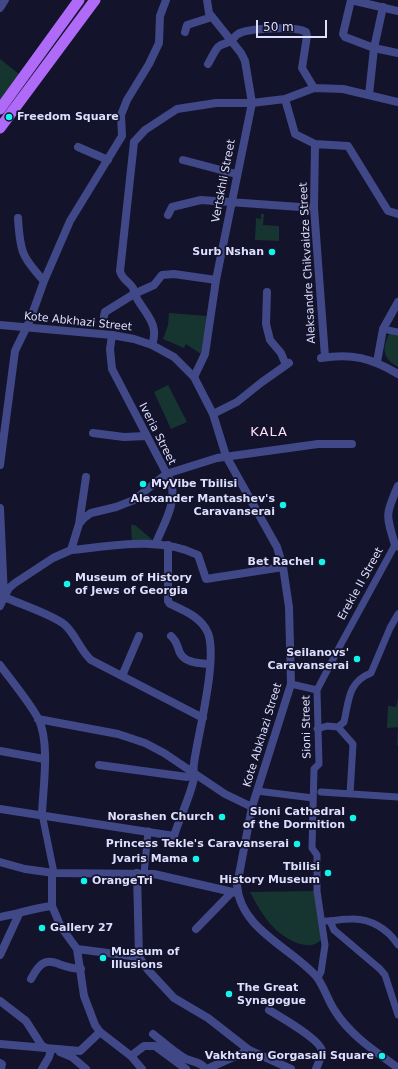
<!DOCTYPE html>
<html>
<head>
<meta charset="utf-8">
<style>
	body { margin:0 }
	#map { position:relative; width:398px; height:1069px; overflow:hidden; background:#13132b; font-family:"DejaVu Sans",sans-serif }
	canvas { display:block }
	.scale { position:absolute; left:256px; top:20px; width:71px; height:18px; box-sizing:border-box; border:2px solid #dedffe; border-top:0; padding-left:5px; font-size:12px; line-height:14px; white-space:nowrap; color:#dedffe; -webkit-text-stroke:3px #13132b; paint-order:stroke }
</style>
</head>
<body>
<div id="map">
<canvas width="398" height="1069"></canvas>
<div class="scale">50 m</div>
</div>
<script>
const context = document.querySelector('canvas').getContext('2d');
context.lineJoin = 'round';
function paint(path, color) {
  context.fillStyle = color;
  context.fill(path, 'evenodd');
}
function strokePath(path, color, width, dash) {
  context.strokeStyle = color;
  context.lineWidth = width;
  context.lineCap = dash ? 'butt' : 'round';
  context.setLineDash(dash || []);
  context.stroke(path);
}
function write(font, color, halo, rows, align = 'center') {
  context.font = font + ' "DejaVu Sans",sans-serif';
  context.lineWidth = 3.5;
  context.setLineDash([]);
  context.textBaseline = 'middle';
  context.strokeStyle = halo;
  context.fillStyle = color;
  for (const [text, x, y, turn = 0] of rows) {
    context.save();
    context.translate(x, y);
    context.rotate((+turn || 0) * Math.PI / 180);
    context.textAlign = isNaN(turn) ? turn : align;
    if (halo) context.strokeText(text, 0, 0);
    context.fillText(text, 0, 0);
    context.restore();
  }
}
paint(new Path2D(`
	M0 59 19 74 0 101Z
	M261 214H264L263 225 279 226V241L255 240 256 218 261 219Z
	M169 313 207 316 201 354 186 344 184 348 163 339 168 325Z
	M390 333 398 334V367C383 359 381 348 390 333Z
	M168 385 187 422 171 429 154 392Z
	M131 525H135L155 542 132 543Z
	M398 698V745H397L398 727 387 728 388 706 396 707Z
	M314 891 321 932V940C315 946 308 946 300 944 274 935 262 915 250 892Z`), '#163530');
strokePath(new Path2D(`
	M383 329 398 332
	M291 684 317 690 319 764 314 769 312 848 317 855V891L325 945 321 972 318 978
	M317 690 341 644 395 545 398 547
	M338 727 344 722C349 700 348 682 371 673L390 628 398 614
	M317 729 327 726 338 727 353 744 350 794
	M257 791 313 798
	M321 792 398 797
	M42 814 54 873
	M144 874 148 831
	M326 921C334 921 342 919 351 919 370 918 388 929 398 945
	M330 921 334 930 380 969 385 975 398 1015`), '#404888', 7);
strokePath(new Path2D(`
	M351 0 343 34 345 37 374 48 398 53
	M351 0 398 11
	M0 8 5 0
	M185 32 187 25 212 17
	M208 64C211 59 214 52 218 47 221 44 225 44 229 42 233 41 234 36 238 34 248 28 295 26 306 32L307 36 302 68 314 88
	M369 95 374 48 383 7
	M285 99 295 134 315 144 348 146 388 211 398 214
	M134 142 145 130 177 109 216 103H252L285 99 314 88 343 89 398 102
	M134 142 120 271C122 280 129 281 133 288 134 290 134 293 135 295 144 313 160 323 152 345
	M315 144 314 208 325 357
	M78 147 108 160
	M183 160 236 174
	M168 215 172 207 201 200 314 208
	M18 218C20 252 22 257 44 281
	M267 292 266 324 270 340 281 353 286 365
	M104 316 105 312 134 294 154 285 162 275 174 274 216 280
	M112 335 110 349 112 369 171 482C177 503 164 523 156 543
	M321 358C352 353 371 358 398 374
	M377 362 383 329 398 302
	M194 377 205 354 216 280 252 103 245 61 241 53 209 13 207 0
	M213 414 237 402 262 382 289 363
	M93 433 124 437 146 436
	M0 465 15 351 30 320 44 281 70 221 122 136 121 115 127 100 149 64 159 43 160 16 166 0
	M0 508 4 597 0 606
	M79 524 86 477
	M395 545C386 515 385 515 398 486
	M71 550C113 546 158 536 198 555L206 579 283 567
	M0 597 9 599C23 605 55 616 65 625 76 635 80 650 91 660L203 718
	M4 597 9 588 15 583 53 558 71 550 79 524 84 518 91 513 116 507 134 500 166 474 217 458 318 444H352
	M171 636C177 641 177 646 180 653 185 663 199 663 209 664
	M0 665C11 680 31 704 39 720 50 745 43 787 42 814
	M122 676 139 636
	M38 719 118 734 145 743 164 753 225 794 252 807
	M0 751 44 759
	M99 765 187 777 193 773
	M0 809 174 836C179 819 191 795 194 778 194 774 193 768 194 763 198 734 218 659 208 633 201 617 185 611 170 604L168 601V545
	M54 873 52 876V906L61 927 77 949 84 996 95 1025 100 1032 131 1056 142 1069
	M0 917C18 914 34 908 52 906
	M196 929 232 892
	M77 949 139 957
	M0 955 19 914
	M31 979C47 948 54 968 81 969
	M0 1001 26 1021 42 1046 51 1050 49 1057 42 1069
	M269 1010C279 1016 321 1040 322 1051 322 1056 318 1064 316 1069
	M153 1034C163 1042 174 1052 186 1059 193 1062 202 1062 205 1069
	M0 1044 80 1051 100 1032
	M60 1052 72 1057 86 1069
	M131 1056 144 1046H155L186 1069
	M0 1063 2 1064 1 1069
	M207 1069 249 1050`), '#404888', 8);
strokePath(new Path2D(`
	M0 325 112 335 134 339 152 345 174 357 194 377 213 414 226 456 277 547 283 567 289 607 291 684 252 807 237 885C240 929 290 947 316 976 324 986 328 1001 335 1011 351 1036 375 1051 398 1068
	M0 862 25 869 54 873 154 874 237 893
	M137 873 139 957 148 970 174 998 208 1018 249 1050 291 1069`), '#404888', 8);
strokePath(new Path2D(`
	M0 109 79 0
	M0 128 95 0`), '#af6af8', 11);
for (const [x, y, r, color] of [
	[9,117,4,"#13f5eb"],
	[272,252,4,"#13f5eb"],
	[143,484,4,"#13f5eb"],
	[283,505,4,"#13f5eb"],
	[322,562,4,"#13f5eb"],
	[67,584,4,"#13f5eb"],
	[357,659,4,"#13f5eb"],
	[222,817,4,"#13f5eb"],
	[353,818,4,"#13f5eb"],
	[297,844,4,"#13f5eb"],
	[196,859,4,"#13f5eb"],
	[328,873,4,"#13f5eb"],
	[84,881,4,"#13f5eb"],
	[42,928,4,"#13f5eb"],
	[103,958,4,"#13f5eb"],
	[229,994,4,"#13f5eb"],
	[382,1056,4,"#13f5eb"]
]) {
  const dot = new Path2D();
  dot.arc(x, y, r, 0, 2 * Math.PI);
  context.fillStyle = color;
  context.fill(dot);
  strokePath(dot, '#13132b', 1.5);
}
write('bold 11px', '#dedffe', '#13132b', [
	["Freedom Square",17,117,"left"],
	["Surb Nshan",264,252],
	["MyVibe Tbilisi",151,484,"left"],
	["Alexander Mantashev's",275,499],
	["Caravanserai",275,512],
	["Bet Rachel",314,562],
	["Museum of History",75,578,"left"],
	["of Jews of Georgia",75,591,"left"],
	["Seilanovs'",349,653],
	["Caravanserai",349,666],
	["Sioni Cathedral",345,812],
	["of the Dormition",345,825],
	["Norashen Church",214,817],
	["Princess Tekle's Caravanserai",289,844],
	["Jvaris Mama",188,859],
	["Tbilisi",320,867],
	["History Museum",320,880],
	["OrangeTri",92,881,"left"],
	["Gallery 27",50,928,"left"],
	["Museum of",111,952,"left"],
	["Illusions",111,965,"left"],
	["The Great",237,988,"left"],
	["Synagogue",237,1001,"left"],
	["Vakhtang Gorgasali Square",374,1056]
], 'right');
write('11px', '#dedffe', '#13132b', [
	["Vertskhli Street",224,181,-79],
	["Aleksandre Chikvaidze Street",308,263,-93],
	["Kote Abkhazi Street",78,322,6],
	["Iveria Street",157,434,63],
	["Erekle II Street",361,584,-61],
	["Sioni Street",307,727,-91],
	["Kote Abkhazi Street",263,735,-73]
]);
context.letterSpacing = '1px';
write('13px', '#fee0f7', '#13132b', [
	["KALA",269,433]
]);
context.letterSpacing = '0px';
</script>
</body>
</html>
